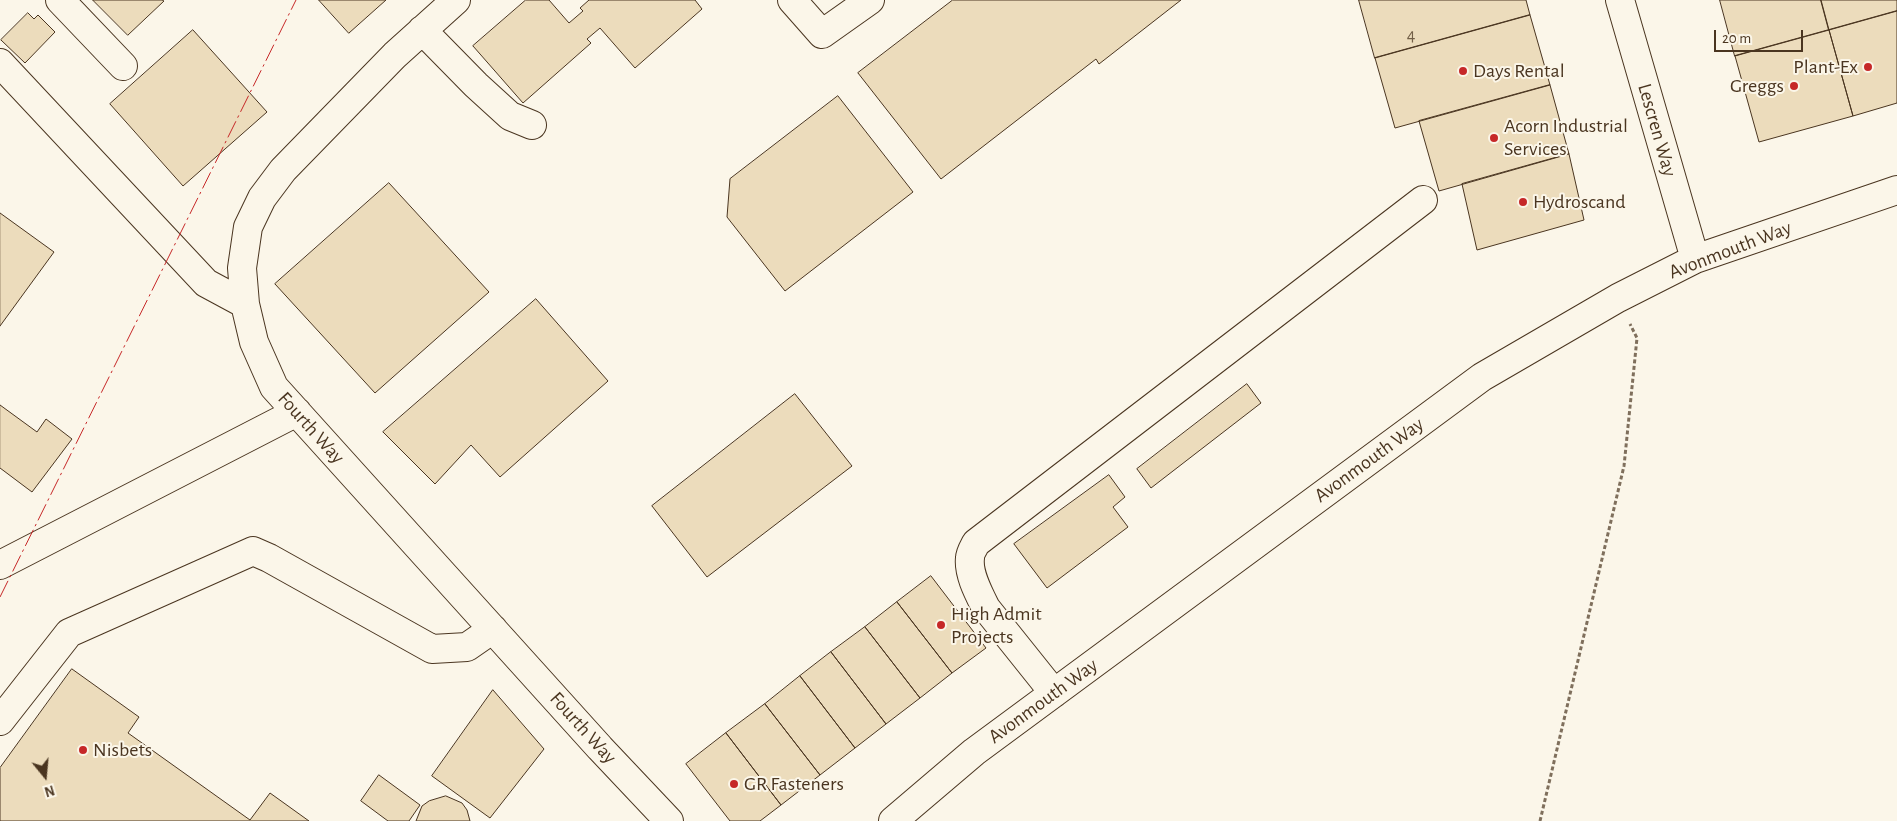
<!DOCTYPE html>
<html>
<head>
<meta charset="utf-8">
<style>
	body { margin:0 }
	#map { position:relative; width:1897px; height:821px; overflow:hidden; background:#fbf6e9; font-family:"Alegreya Sans",sans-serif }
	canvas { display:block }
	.north { position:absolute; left:20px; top:751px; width:50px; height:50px; -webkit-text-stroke:4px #fbf6e9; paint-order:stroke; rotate:163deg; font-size:14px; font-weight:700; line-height:20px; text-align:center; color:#4a3520 }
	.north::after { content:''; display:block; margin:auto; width:18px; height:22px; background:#4a3520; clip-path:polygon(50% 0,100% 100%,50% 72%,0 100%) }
	.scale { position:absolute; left:1714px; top:30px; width:89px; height:22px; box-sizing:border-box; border:2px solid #4a3520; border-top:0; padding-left:6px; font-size:15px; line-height:18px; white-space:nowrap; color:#4a3520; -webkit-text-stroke:4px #fbf6e9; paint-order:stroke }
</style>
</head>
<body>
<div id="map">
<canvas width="1897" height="821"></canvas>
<div class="north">N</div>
<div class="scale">20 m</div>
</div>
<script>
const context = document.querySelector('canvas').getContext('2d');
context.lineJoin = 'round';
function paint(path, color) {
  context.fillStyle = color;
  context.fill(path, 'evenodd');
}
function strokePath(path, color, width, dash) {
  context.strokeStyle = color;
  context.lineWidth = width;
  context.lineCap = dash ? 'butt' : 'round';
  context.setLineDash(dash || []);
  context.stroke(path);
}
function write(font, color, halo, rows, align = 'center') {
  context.font = font + ' "Alegreya Sans",sans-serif';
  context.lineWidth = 4;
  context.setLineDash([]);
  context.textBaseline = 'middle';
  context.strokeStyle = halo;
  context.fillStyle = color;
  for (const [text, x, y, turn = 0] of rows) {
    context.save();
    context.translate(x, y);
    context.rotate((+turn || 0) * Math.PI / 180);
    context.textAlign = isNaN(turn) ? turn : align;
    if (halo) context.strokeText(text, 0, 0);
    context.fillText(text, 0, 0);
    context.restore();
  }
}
const building = new Path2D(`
	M93 0H162L164 1 128 35Z
	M319 0H386L349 33Z
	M526 0H549L569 23 583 11 580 8 589 0H695L702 9 635 68 600 28 587 39 591 43 523 103 473 46Z
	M953 0H1181L1099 64 1096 59 941 179 858 73Z
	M1359 0H1526L1530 15 1375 58Z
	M1720 0H1821L1829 30 1735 56Z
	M1821 0H1897V11L1829 30Z
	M1897 11V103L1853 116 1829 30Z
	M28 13 34 19 38 15 55 32 25 63 1 40Z
	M1530 15 1550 85 1395 128 1375 58Z
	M193 30 267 112 183 186 110 104Z
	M1829 30 1853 116 1759 142 1735 56Z
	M1550 85 1569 154 1439 191 1419 121Z
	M838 96 913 192 785 291 727 217 730 179Z
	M1569 154 1584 220 1477 250 1462 184Z
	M389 183 489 292 375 393 275 284Z
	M0 213 54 252 0 326Z
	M536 299 608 381 500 477 471 445 435 484 383 432Z
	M1247 384 1261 403 1151 488 1137 469Z
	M795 394 852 466 707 577 652 506Z
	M0 405 37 432 46 419 72 439 32 492 0 468Z
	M1109 475 1125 497 1113 507 1128 527 1047 588 1014 544Z
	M931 576 986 648 952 673 897 602Z
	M897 602 952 673 920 698 865 627Z
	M865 627 920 698 886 724 831 652Z
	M831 652 886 724 855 748 800 676Z
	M72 669 139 717 128 733 250 820 270 793 309 821H0V768Z
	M800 676 855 748 820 775 765 704Z
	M493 690 544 749 490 818 432 776Z
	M765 704 820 775 781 805 726 733Z
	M726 733 781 805 760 821H730L686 764Z
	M379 775 420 805 409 821H388L361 801Z
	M446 796 462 803 467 810 470 821H416L422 806 429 801Z`);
paint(building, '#ecdcbc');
strokePath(building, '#4a3520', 1);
const minor = new Path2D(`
	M60 0 123 66
	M456 0 395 55 283 170 262 198 248 227 242 268 245 304 254 342 274 387 600 748 669 821
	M792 0 822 34 870 0
	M1620 0 1695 259
	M422 30 476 85 510 116 532 125
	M0 63 206 283 245 304
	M0 565 297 412
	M1054 693 986 608C979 594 968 574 970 558 970 553 974 547 976 543L1423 200
	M0 721 69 633 253 551 269 558 432 649 467 647 493 629
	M893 821 974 752 1482 377 1618 298 1695 259 1897 190`);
strokePath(minor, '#4a3520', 30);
strokePath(new Path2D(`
	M1540 821 1624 466 1637 338 1630 324`), '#7f6f5c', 3, [4, 2.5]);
strokePath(minor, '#fbf6e9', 28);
strokePath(new Path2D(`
	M0 597 296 0`), '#c62828', 1, [18, 4, 2.5, 4]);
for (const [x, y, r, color] of [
	[1868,67,5,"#c62828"],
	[1463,71,5,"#c62828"],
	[1794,86,5,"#c62828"],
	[1494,138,5,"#c62828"],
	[1523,202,5,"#c62828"],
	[941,625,5,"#c62828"],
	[83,750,5,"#c62828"],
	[734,784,5,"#c62828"]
]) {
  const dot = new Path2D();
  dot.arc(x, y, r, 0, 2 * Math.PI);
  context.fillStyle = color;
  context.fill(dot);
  strokePath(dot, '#fbf6e9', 2);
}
write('18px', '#725f47', null, [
	["4",1411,36]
]);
write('20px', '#4a3520', '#fbf6e9', [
	["Plant-Ex",1858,67,"right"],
	["Days Rental",1473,71],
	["Greggs",1784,86,"right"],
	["Acorn Industrial",1504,126],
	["Services",1504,149],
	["Hydroscand",1533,202],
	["High Admit",951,614],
	["Projects",951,637],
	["Nisbets",93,750],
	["GR Fasteners",744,784]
], 'left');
write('20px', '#4a3520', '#fbf6e9', [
	["Lescren Way",1657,130,74],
	["Avonmouth Way",1730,250,-21],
	["Fourth Way",311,428,48],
	["Avonmouth Way",1369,460,-36],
	["Avonmouth Way",1043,701,-36],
	["Fourth Way",583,728,48]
]);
</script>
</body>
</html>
